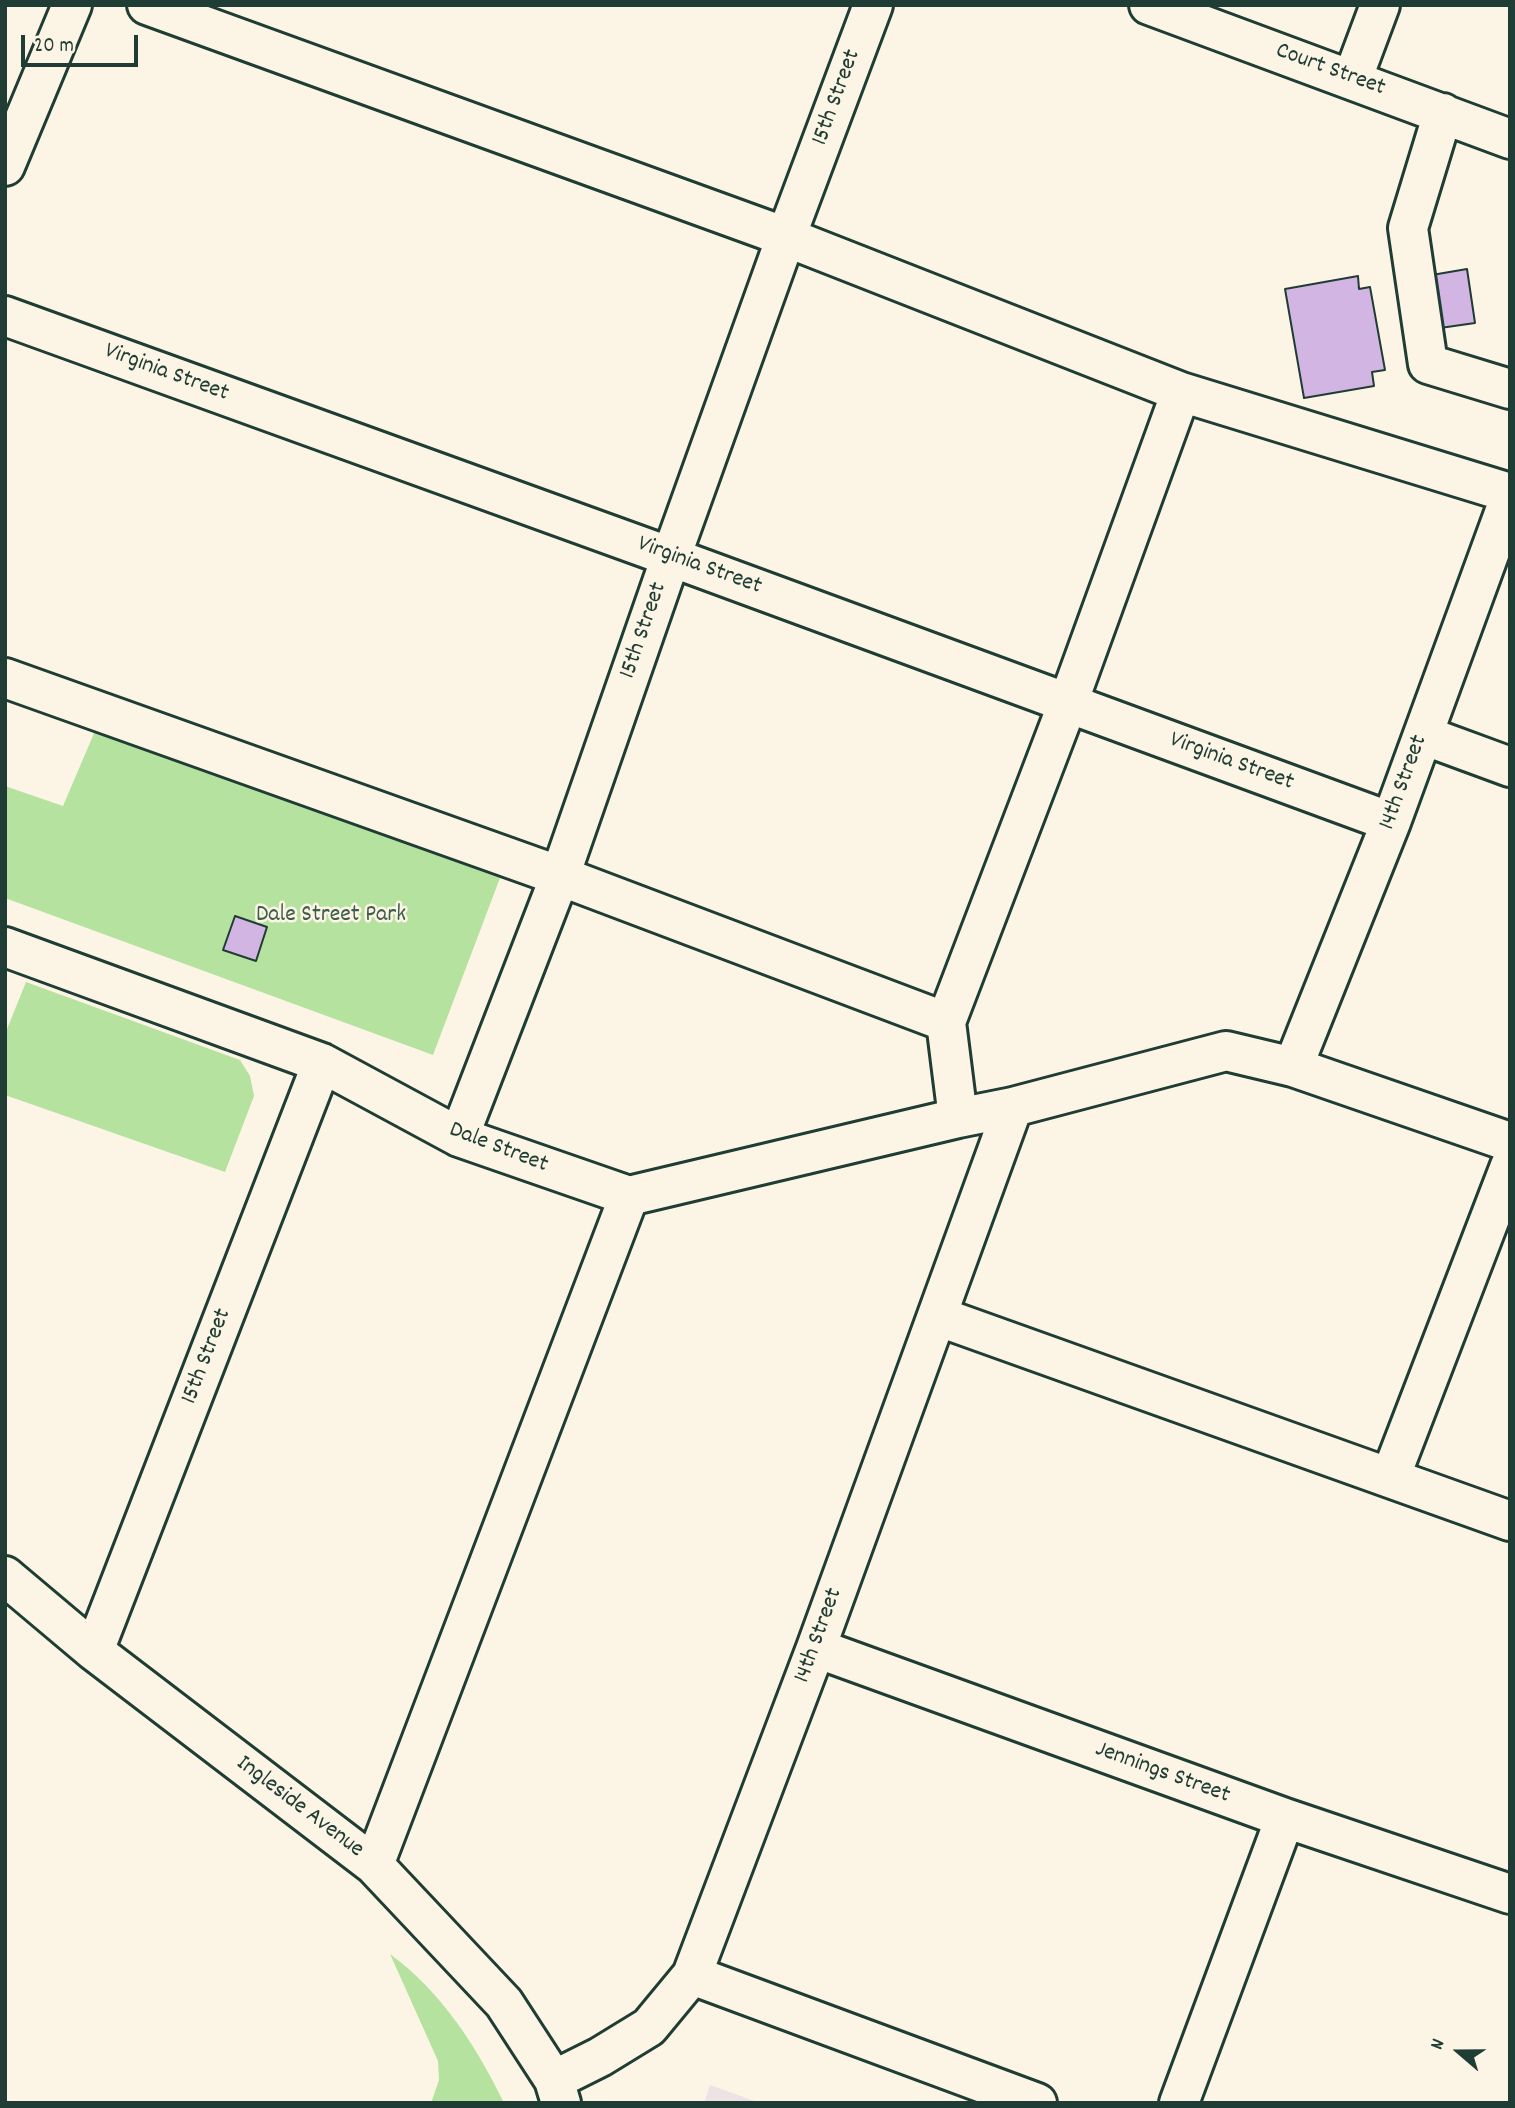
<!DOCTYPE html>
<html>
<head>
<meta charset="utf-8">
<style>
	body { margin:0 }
	#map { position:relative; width:1515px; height:2108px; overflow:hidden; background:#fcf5e5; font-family:Dekko,sans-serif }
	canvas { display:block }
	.frame { position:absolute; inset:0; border:7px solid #1f3d34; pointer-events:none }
	.north { position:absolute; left:1424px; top:2017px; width:70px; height:70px; -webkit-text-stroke:5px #fcf5e5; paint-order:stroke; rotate:290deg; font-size:19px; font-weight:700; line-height:28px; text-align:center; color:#1f3d34 }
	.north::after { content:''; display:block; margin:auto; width:24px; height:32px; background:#1f3d34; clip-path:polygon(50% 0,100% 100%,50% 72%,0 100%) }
	.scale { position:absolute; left:21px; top:35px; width:117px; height:32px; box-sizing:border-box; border:4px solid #1f3d34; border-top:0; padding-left:9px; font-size:21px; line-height:24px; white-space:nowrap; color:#1f3d34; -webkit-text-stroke:5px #fcf5e5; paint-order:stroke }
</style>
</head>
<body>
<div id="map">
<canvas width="1515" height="2108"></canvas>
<div class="frame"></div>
<div class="north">N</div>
<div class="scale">20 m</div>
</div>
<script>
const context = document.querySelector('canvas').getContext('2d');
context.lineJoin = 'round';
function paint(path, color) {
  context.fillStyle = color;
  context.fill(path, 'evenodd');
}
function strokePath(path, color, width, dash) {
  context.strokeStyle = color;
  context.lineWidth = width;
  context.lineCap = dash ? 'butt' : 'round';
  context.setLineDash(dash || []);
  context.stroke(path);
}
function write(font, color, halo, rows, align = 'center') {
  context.font = font + ' Dekko,sans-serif';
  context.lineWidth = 5;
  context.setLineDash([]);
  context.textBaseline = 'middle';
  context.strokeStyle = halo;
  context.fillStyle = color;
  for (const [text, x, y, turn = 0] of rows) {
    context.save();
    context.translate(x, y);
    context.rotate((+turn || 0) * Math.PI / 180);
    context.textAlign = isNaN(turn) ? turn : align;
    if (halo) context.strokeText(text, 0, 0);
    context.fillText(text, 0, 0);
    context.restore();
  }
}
paint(new Path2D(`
	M710 2085 760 2103H704Z`), '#efe2e4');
paint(new Path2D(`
	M95 731 500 878 433 1055 5 898V786L63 806Z
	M26 982 240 1060 250 1076 254 1096 225 1172 5 1095V1034Z
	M390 1954C441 1991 477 2047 504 2103H431L439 2080 438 2061Z`), '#b6e2a0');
const building = new Path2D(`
	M1467 269 1475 323 1433 329 1426 276Z
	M1358 276 1359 289 1370 287 1385 370 1372 372 1374 386 1304 398 1285 289Z
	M235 916 267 927 256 961 223 950Z`);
paint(building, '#d2b5e3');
strokePath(building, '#1f3d34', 2);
const minor = new Path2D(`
	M147 5 786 237 1181 392 1510 493
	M1149 5 1510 139
	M1352 80 1380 5
	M1443 113 1408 228 1428 364 1510 389
	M5 166 72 5
	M5 316 671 557 1391 822
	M5 678 560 876 946 1022
	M1423 735 1510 767
	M5 947 322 1063 459 1137 629 1196 958 1118 1013 1107 1226 1051 1293 1067 1510 1142
	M1293 1067 1391 822 1510 497
	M958 1118 946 1022 1068 703 1181 392
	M459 1137 560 876 671 557 786 237 873 5
	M937 1316 1510 1521
	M1390 1478 1510 1166
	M5 1576 94 1651 374 1865 504 2003 554 2080 561 2103
	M816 1648 1285 1818 1510 1894
	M94 1651 322 1063
	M374 1865 629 1196
	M692 1975 1037 2103
	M554 2080 600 2057 649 2027 692 1975 816 1648 1013 1107
	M1179 2103 1285 1818`);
strokePath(minor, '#1f3d34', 44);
strokePath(minor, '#fcf5e5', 38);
write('24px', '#1f3d34', '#fcf5e5', [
	["Court Street",1330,71,20],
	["15th Street",838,98,-70],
	["Virginia Street",166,374,20],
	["Virginia Street",699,567,20],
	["15th Street",645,631,-71],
	["Virginia Street",1231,763,20],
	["14th Street",1405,783,-70],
	["Dale Street",498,1149,21],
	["15th Street",208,1357,-69],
	["14th Street",820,1636,-70],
	["Jennings Street",1162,1774,20],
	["Ingleside Avenue",299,1808,37]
]);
write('24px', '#3d5e4a', '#fcf5e5', [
	["Dale Street Park",331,917]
]);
</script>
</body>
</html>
